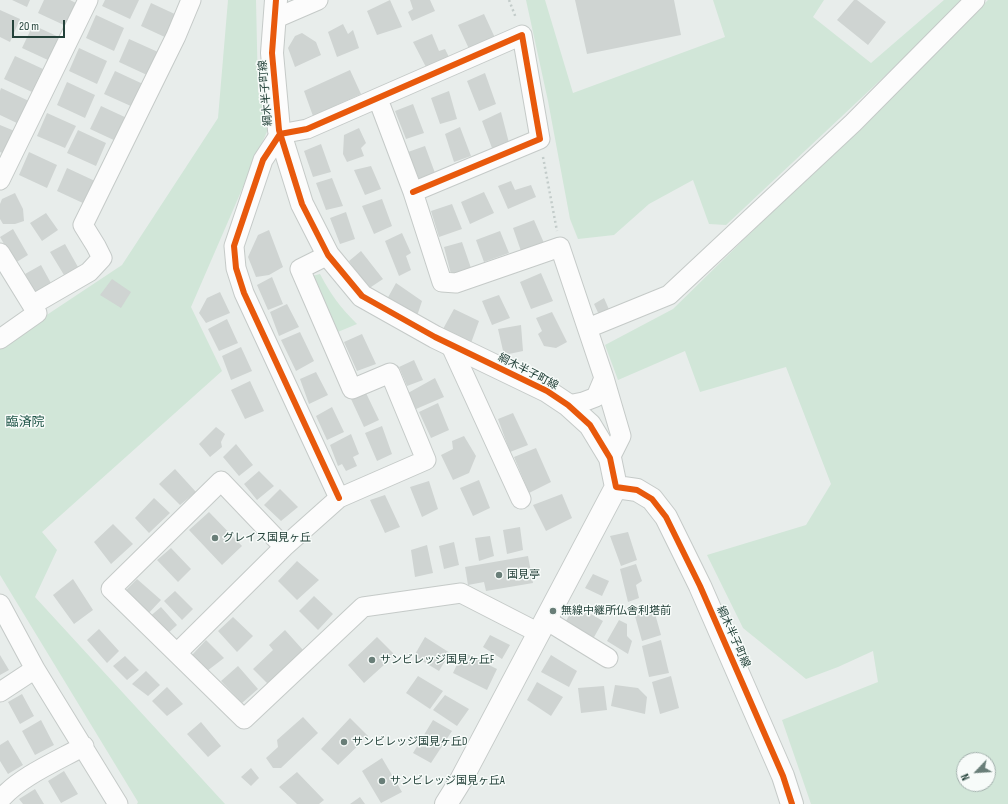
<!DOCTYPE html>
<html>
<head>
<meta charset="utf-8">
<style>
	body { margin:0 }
	#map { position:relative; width:1008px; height:804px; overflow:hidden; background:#e8edeb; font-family:"Sofia Sans Condensed",sans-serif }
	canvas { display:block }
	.north { position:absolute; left:956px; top:752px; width:40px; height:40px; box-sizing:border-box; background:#f7fbf9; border:1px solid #a3b1ad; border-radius:50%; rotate:245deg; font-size:11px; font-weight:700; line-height:16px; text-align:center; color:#24423a }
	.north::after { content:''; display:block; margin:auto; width:14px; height:18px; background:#697e78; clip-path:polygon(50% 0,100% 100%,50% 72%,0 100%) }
	.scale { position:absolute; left:12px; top:20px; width:53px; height:18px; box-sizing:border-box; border:2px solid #24423a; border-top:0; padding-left:5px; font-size:12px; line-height:14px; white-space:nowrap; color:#24423a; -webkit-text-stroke:3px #f7fbf9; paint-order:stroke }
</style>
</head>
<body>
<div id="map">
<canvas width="1008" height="804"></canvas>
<div class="north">N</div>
<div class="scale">20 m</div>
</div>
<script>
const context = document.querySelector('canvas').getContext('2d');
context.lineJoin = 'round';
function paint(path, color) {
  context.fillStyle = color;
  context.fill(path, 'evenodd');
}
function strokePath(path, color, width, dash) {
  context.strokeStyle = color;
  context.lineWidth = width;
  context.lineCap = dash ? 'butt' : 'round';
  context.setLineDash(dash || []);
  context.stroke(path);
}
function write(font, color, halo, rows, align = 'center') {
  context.font = font + ' "Sofia Sans Condensed","Noto Sans JP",sans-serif';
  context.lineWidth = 3;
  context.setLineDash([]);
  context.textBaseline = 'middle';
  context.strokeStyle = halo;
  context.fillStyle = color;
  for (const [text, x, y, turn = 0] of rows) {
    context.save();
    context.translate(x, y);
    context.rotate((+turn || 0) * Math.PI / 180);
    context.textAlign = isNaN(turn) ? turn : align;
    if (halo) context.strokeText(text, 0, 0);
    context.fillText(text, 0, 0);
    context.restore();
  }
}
paint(new Path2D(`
	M228 0H256L258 91 269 127 191 307 222 371 42 532 57 550 35 597 225 804H137L138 802 0 575V346L122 265 218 118Z
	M526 0H545L573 93 725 37 713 0H824L813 17 871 63 944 0H963L954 11 726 225 709 224 693 180 649 204 614 235 578 239 570 219 548 101Z
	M988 0H1008V804H811L782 720 878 682 873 651 838 667 806 679 743 628 707 555 806 525 831 484 786 367 700 392 685 351 618 380 605 345 673 309ZM964 760H988V784H964Z
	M320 274C331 295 340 307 357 324L333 334 308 277Z`), '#d1e6d8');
paint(new Path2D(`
	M12 0H30L27 7Z
	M44 0H70L76 3 66 26 38 13Z
	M105 0H139L130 19 102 6Z
	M390 0 402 27 377 35 367 11Z
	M410 0H430L435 11 412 21 408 12 413 9Z
	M575 0H674L681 35 587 54Z
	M854 0H857L886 22 868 45 837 20Z
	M151 3 179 16 169 39 141 26Z
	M0 10 20 19 10 42 0 37Z
	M484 14 496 40 470 51 458 25Z
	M96 15 124 28 114 51 86 38Z
	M343 24 348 34 353 30 359 48 337 57 328 32Z
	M33 25 61 38 50 61 22 48Z
	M302 33 316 42 321 55 295 67 288 48 295 36Z
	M432 34 439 51 445 49 450 59 427 69 413 42Z
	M129 39 158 52 147 75 119 62Z
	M79 48 107 61 97 84 69 71Z
	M15 56 43 69 32 92 4 79Z
	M350 70 361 94 313 116 304 91Z
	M115 71 143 84 133 107 104 94Z
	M485 73 496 104 479 111 467 81Z
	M67 82 95 95 85 118 57 105Z
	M1 88 29 101 19 124 0 115V91Z
	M449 91 457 119 440 124 431 98Z
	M413 104 424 133 406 139 395 111Z
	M101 106 129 119 118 142 90 129Z
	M501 112 509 143 492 148 482 121Z
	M47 113 76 126 65 148 37 136Z
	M0 125 17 132 7 155 0 152Z
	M460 127 471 156 454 162 445 134Z
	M359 128 366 143 361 148 364 156 347 162 343 154 344 135Z
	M78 130 106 143 96 166 67 153Z
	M321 144 331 172 313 177 304 151Z
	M425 146 435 173 419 179 408 152Z
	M29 152 57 165 47 188 19 175Z
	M371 166 381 189 365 195 354 170Z
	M67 168 95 181 85 204 57 191Z
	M332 178 343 206 326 210 316 183Z
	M511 181 515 190 531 185 536 197 508 209 498 186Z
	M484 192 494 213 470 224 461 202Z
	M15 193 23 209 24 221 15 224H3L0 219V204L2 199Z
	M382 199 392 226 374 234 362 206Z
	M452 204 462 229 439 237 431 211Z
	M346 212 355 239 340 244 330 218Z
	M46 213 58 230 42 241 30 223Z
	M534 220 544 243 521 251 513 228Z
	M13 229 28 255 15 263 0 237Z
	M269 230 283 267 269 275 256 277 248 257 258 235Z
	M500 231 509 253 484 262 476 240Z
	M402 233 411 253 406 256 411 270 399 276 385 241Z
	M462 242 471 268 451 274 444 247Z
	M65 244 78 267 64 275 50 252Z
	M361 251 383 279 368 289 349 261Z
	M41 265 52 285 36 294 25 274Z
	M541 273 553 301 531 309 520 282Z
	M272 277 283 304 268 310 257 285Z
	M112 279 131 292 121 308 100 295Z
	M396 283 422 301 416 319 386 301Z
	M220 292 230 313 206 323 199 313 207 298Z
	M499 295 510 318 492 325 482 301Z
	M604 298 611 314 601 319 594 304Z
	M287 304 299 327 279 336 270 312Z
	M454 309 479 321 471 343 443 329Z
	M552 312 567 342 556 348 544 346 538 334 542 331 536 318Z
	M227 319 238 343 219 351 208 329Z
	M521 325 523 351 504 355 498 329Z
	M300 332 314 361 296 371 281 340Z
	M362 334 376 364 357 371 344 342Z
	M241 347 252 371 231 380 222 356Z
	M414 360 423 380 407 386 399 367Z
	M316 372 328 395 309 404 300 379Z
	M435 378 444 397 416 409 408 393Z
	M250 381 264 411 245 419 231 390Z
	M366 393 379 420 364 427 351 399Z
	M438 403 449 430 431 438 419 412Z
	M332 407 344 432 327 440 316 416Z
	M513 413 528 445 510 452 498 419Z
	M382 426 392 454 377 461 365 433Z
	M216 427 225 434 221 442 222 447 210 457 199 444Z
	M351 434 359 454 353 457 357 466 346 471 342 464 338 466 330 445Z
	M464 436 476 456 469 473 453 480 441 455 453 449 452 441Z
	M236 444 253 465 239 476 223 457Z
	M536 448 551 482 529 493 514 457Z
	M175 469 196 492 180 505 159 484Z
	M259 471 274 486 257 500 244 484Z
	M479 480 490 508 473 516 460 488Z
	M429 481 438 509 422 517 410 487Z
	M280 489 298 507 281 521 264 505Z
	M562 494 572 518 546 531 533 505Z
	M385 495 400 527 385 533 370 500Z
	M154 498 170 513 149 533 135 518Z
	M209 512 242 546 222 565 189 530Z
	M113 524 133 544 111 564 94 542Z
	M520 527 523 550 507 554 503 530Z
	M628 532 637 560 621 566 610 536Z
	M490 536 494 556 479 561 475 538Z
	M454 542 459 565 444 569 439 546Z
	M427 545 433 573 415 577 411 550Z
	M171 548 191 569 178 582 157 560Z
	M528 556 533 583 486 591 484 582 468 585 465 567Z
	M297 561 319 580 297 600 278 581Z
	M636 564 642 581 636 585 639 598 628 602 620 569Z
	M593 574 609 581 602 596 585 588Z
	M73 579 93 610 74 624 53 595Z
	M137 579 161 600 147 615 125 591Z
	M175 591 193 609 182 620 164 601Z
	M314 596 333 614 318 630 299 611Z
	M652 603 661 635 642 641 633 609Z
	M575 605 603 621 593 639 566 621Z
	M161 607 177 625 165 636 148 618Z
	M233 617 253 636 237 652 218 631Z
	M619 620 627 624V636L632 641 628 654 607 641Z
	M99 629 119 651 107 663 87 640Z
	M285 630 303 650 269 685 253 669 273 650 269 645Z
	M490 635 510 645 502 659 483 647Z
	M377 637 395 655 364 683 348 665Z
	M425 637 450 653 439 671 414 656Z
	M206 640 224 658 207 671 192 655Z
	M661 640 669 673 649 677 642 646Z
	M463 652 497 669 487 690 453 673Z
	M0 655 9 670 0 675Z
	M551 655 577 671 569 687 541 672Z
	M125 656 139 670 127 680 113 666Z
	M238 666 258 689 242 703 221 681Z
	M146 671 160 685 148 696 132 684Z
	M418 676 443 691 430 709 406 693Z
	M671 676 679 708 660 714 652 682Z
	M537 682 563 697 551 716 527 700Z
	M615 685 638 688 647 697 645 714 611 706Z
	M604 686 607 710 581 713 578 688Z
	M167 687 183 704 167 716 152 701Z
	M22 694 34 716 20 724 8 702Z
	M445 695 469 709 457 726 433 710Z
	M303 717 318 733 281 768H273L266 758 278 747 277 740Z
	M350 718 368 736 338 765 321 749Z
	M41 720 54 745 35 755 22 731Z
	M433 720 452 731 431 763 413 753Z
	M201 722 221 746 208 757 187 734Z
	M8 740 23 765 8 774 0 761V745Z
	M382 758 402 792 381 803 362 771Z
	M251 768 259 778 251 786 241 777Z
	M64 771 78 794 61 803 48 781Z
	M297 772 324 800 319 804H297L279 787Z
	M35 789 44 804H23L19 799Z
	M360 797 365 804H350Z`), '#cfd4d2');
const minor = new Path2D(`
	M274 19 318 0
	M378 99 413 192 442 282 456 283 560 247 604 378 596 397 583 402 568 405
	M0 180 88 0
	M0 253 37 313 0 339
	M32 305 89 272 102 258 96 246 83 225 176 36 191 0
	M588 328 669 295 853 123 975 0
	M450 344 521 499
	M604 378 621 436 610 458
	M339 498 244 293 236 268 234 246 263 160 280 134 307 129 522 35 540 139 413 192
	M284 547 221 481 111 589 244 719 363 607 461 593 539 633
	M0 604 35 669 118 804
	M546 620 608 658
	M177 653 284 547 339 498 426 460 390 373 352 389 300 269 328 255
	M0 692 35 669
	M0 800C19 777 57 761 84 746`);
const tertiary = new Path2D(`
	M276 0 272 53 279 130 302 204 328 255 362 296 435 337 547 391 568 405 590 425 610 458 616 487 637 490 652 499 666 517 700 586 783 776 792 804
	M446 804 461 780 616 487`);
strokePath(minor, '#c5cac8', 21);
strokePath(tertiary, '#c5cac8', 24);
strokePath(new Path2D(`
	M509 0 516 18
	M543 157 557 231`), '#c3ccca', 2.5, [2, 3]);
strokePath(minor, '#fcfcfc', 19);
strokePath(tertiary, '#fcfcfc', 22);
strokePath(new Path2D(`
	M276 0 272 53 279 130 302 204 328 255 362 296 435 337 547 391 568 405 590 425 610 458 616 487 637 490 652 499 666 517 700 586 783 776 792 804
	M339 498 244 293 236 268 234 246 263 160 280 134 307 129 522 35 540 139 413 192`), '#e8590c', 6);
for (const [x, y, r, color] of [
	[215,538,4,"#697e78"],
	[499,575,4,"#697e78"],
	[553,611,4,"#697e78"],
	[372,660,4,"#697e78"],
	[344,742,4,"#697e78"],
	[382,781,4,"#697e78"]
]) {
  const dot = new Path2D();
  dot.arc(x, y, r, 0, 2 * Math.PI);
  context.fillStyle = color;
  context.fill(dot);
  strokePath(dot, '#f7fbf9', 1.5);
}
write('11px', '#24423a', '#f7fbf9', [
	["綱木半子町線",266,93,-95],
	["綱木半子町線",528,372,27],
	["綱木半子町線",733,637,66]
]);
write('11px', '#24423a', '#f7fbf9', [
	["グレイス国見ヶ丘",223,538],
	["国見亭",507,575],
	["無線中継所仏舎利塔前",561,611],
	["サンビレッジ国見ヶ丘F",380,660],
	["サンビレッジ国見ヶ丘D",352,742],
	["サンビレッジ国見ヶ丘A",390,781]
], 'left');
write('13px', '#1f5548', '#f7fbf9', [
	["臨済院",25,423]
]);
</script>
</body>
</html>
